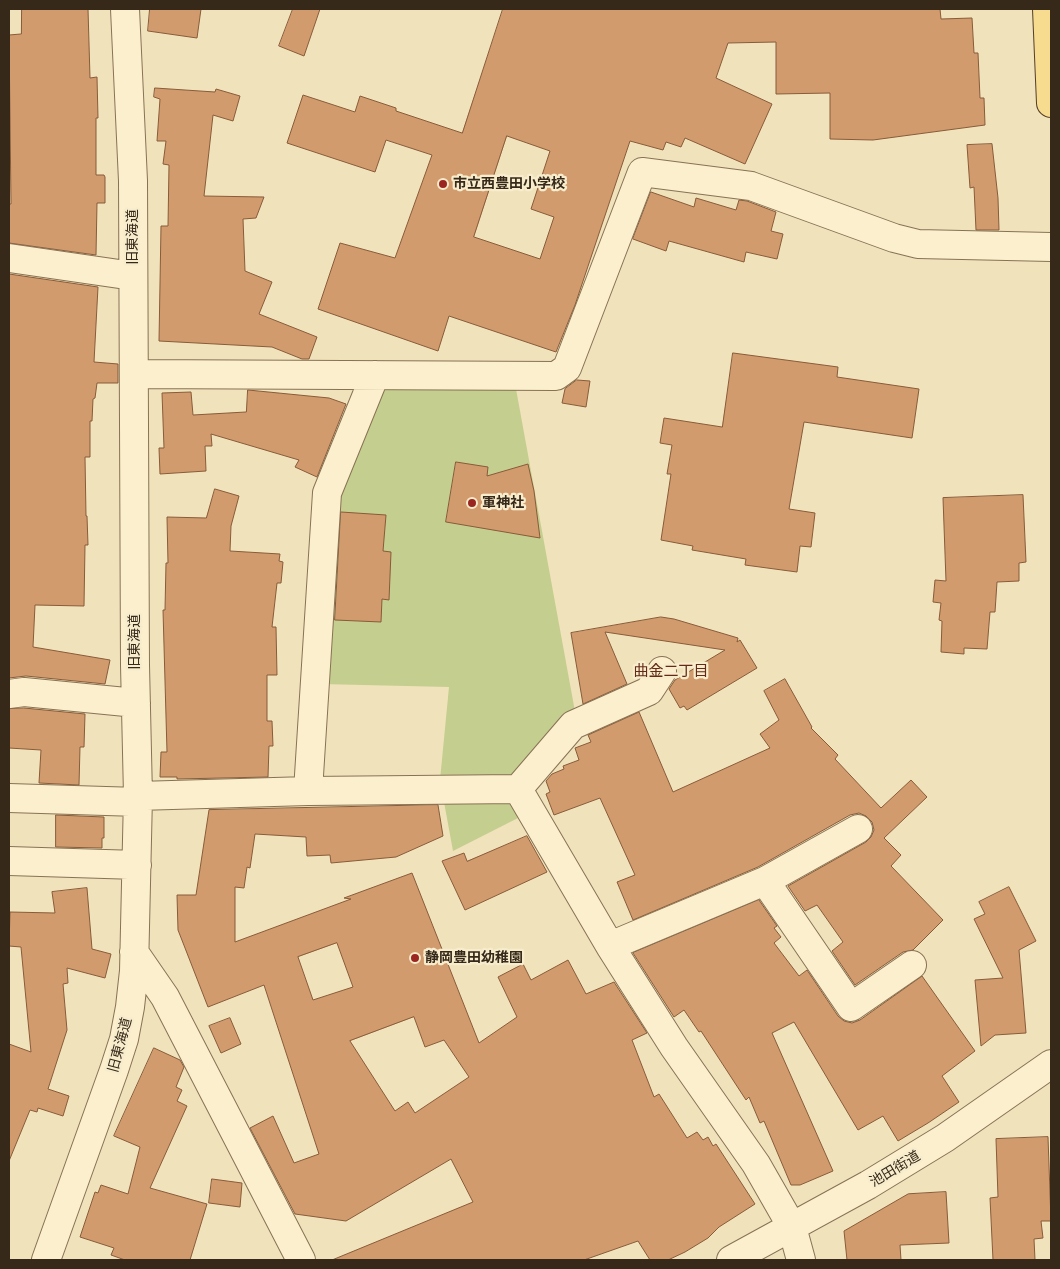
<!DOCTYPE html>
<html>
<head>
<meta charset="utf-8">
<style>
	body { margin:0 }
	#map { position:relative; width:1060px; height:1269px; overflow:hidden; background:#f0e2bb; font-family:"Crimson Pro",serif }
	canvas { display:block }
	.frame { position:absolute; inset:0; border:10px solid #36291a; pointer-events:none }
</style>
</head>
<body>
<div id="map">
<canvas width="1060" height="1269"></canvas>
<div class="frame"></div>
</div>
<script>
const context = document.querySelector('canvas').getContext('2d');
context.lineJoin = 'round';
function paint(path, color) {
  context.fillStyle = color;
  context.fill(path, 'evenodd');
}
function strokePath(path, color, width, dash) {
  context.strokeStyle = color;
  context.lineWidth = width;
  context.lineCap = dash ? 'butt' : 'round';
  context.setLineDash(dash || []);
  context.stroke(path);
}
function write(font, color, halo, rows, align = 'center') {
  context.font = font + ' "Crimson Pro","Noto Sans JP",serif';
  context.lineWidth = 4.5;
  context.setLineDash([]);
  context.textBaseline = 'middle';
  context.strokeStyle = halo;
  context.fillStyle = color;
  for (const [text, x, y, turn = 0] of rows) {
    context.save();
    context.translate(x, y);
    context.rotate((+turn || 0) * Math.PI / 180);
    context.textAlign = isNaN(turn) ? turn : align;
    if (halo) context.strokeText(text, 0, 0);
    context.fillText(text, 0, 0);
    context.restore();
  }
}
paint(new Path2D(`
	M381 388 516 389 576 717 505 782 518 818 453 851 440 780 449 687 321 684 330 494Z`), '#c4ce8f');
const building = new Path2D(`
	M22 9H88L90 78 97 77 98 118H96V175H104L105 177V203H97L96 255 9 243V204H11L9 35 21 34Z
	M150 9H201L197 38 148 31Z
	M293 9H320L304 56 279 46Z
	M503 9H940L941 19 972 18 974 53H978L980 98H984L985 125 873 140 830 139V93L776 94V42L728 43 716 78 772 104 745 164 685 138 681 147 666 142 663 150 630 141 575 305 556 352 449 316 438 351 318 309 340 243 395 258 432 155 386 140 375 172 287 143 303 95 355 112 360 96 396 108V111L462 133ZM507 136 550 151 531 209 554 217 540 259 474 237Z
	M155 88 215 92 216 89 240 96 233 121 213 115 204 196 264 197 256 218 243 219 245 271 272 282 259 314 317 337 309 359H302L272 347 159 341 161 226H168L169 165 163 164 166 141H157L160 99 154 97Z
	M992 144 998 198 999 230H976L974 187 970 188 967 145Z
	M651 192 694 207 696 198 736 210 739 200 747 201 776 212 771 231 783 234 777 259 746 252 744 262 669 241 666 251 633 239Z
	M9 274 98 287 94 362 118 364V383H97L95 398 93 399 92 421H90V457H85L86 516H87L88 545H85L84 606 35 605 33 647 110 660 105 684 26 676 9 678Z
	M733 353 838 367 837 377 919 389 912 438 804 422 789 509 815 513 811 547 800 546 797 572 745 565 746 559 692 550 693 546 661 540 671 474H667L672 445 660 443 664 418 722 427Z
	M577 380 590 381 586 407 562 403 565 389Z
	M248 390 329 398 346 404 317 477 295 467 299 460 211 434 212 446H205L206 471 160 474 159 448H164L162 393 191 392 193 415 246 412Z
	M456 462 488 467 487 476 528 464 534 491 540 538 446 522Z
	M215 489 239 496 231 526 230 551 280 554 279 561 283 562 281 583H277L272 627H276L277 675H267V721H272L273 746H269L268 777 177 779V777H160L161 752H167L163 610H165L166 563H168L167 517 206 518Z
	M1023 495 1026 562 1019 563V581L997 582 995 612H990L987 649 964 648V654L941 652 942 621 939 620 941 603 933 602 935 580 946 581 943 498Z
	M341 512 386 515 383 551 391 552 389 600 382 599 381 622 335 620Z
	M661 617 674 619 738 638 737 642 740 640 757 668 687 710 684 706 680 708 669 689 675 680 725 650 605 632 627 684 583 704 571 633Z
	M785 679 812 727 811 728 838 755 835 759 881 808 911 780 927 797 884 838 901 855 891 866 943 920 913 950 903 952 855 985 832 951 843 942 817 905 805 911 788 886 866 842 871 837 874 830 872 822 866 816 859 813 850 815 758 867 633 920 617 882 635 875 600 798 554 815 546 794 550 792 546 781 552 774 564 769 563 766 579 760 575 748 591 742 588 735 639 712 673 792 770 748 760 734 779 720 764 691Z
	M24 708 85 714 84 747H80L79 785 39 783 41 750 9 748V709Z
	M438 805 443 836 396 857 331 863 330 855 307 856 306 837 255 834 250 868 247 867 244 888 235 887V942L351 899 344 898 412 873 479 1043 517 1017 498 977 523 964 531 980 568 960 586 994 614 982 647 1033 632 1040 654 1097 659 1094 687 1138 697 1132 703 1140 708 1137 713 1146 716 1144 755 1204 719 1227 708 1238 685 1252 668 1260H650L638 1241 584 1260H332L473 1202 451 1159 346 1221 295 1214 250 1128 273 1116 294 1163 319 1154 264 985 208 1007 178 930 177 895H196L209 810ZM337 943 353 987 313 1000 298 957ZM414 1017 425 1047 444 1040 469 1077 415 1113 408 1102 395 1111 350 1041Z
	M56 815 104 817V838H102V848L56 847Z
	M527 836 547 872 465 910 442 861 464 853 467 861Z
	M1009 887 1036 941 1019 950 1026 1033 995 1035 981 1046 975 980 1003 978 974 919 985 914 979 902Z
	M87 888 92 949 111 954 105 978 67 968 68 983 63 984 67 1030 48 1089 69 1096 63 1116 38 1108 37 1112 30 1110 9 1161V1044L31 1052 21 947 9 946 10 912 55 913 52 892Z
	M759 900 777 926 774 928 781 937 774 943 799 976 807 970 838 1016 844 1021 852 1023 860 1020 922 976 975 1051 942 1076 959 1102 928 1123 898 1141 883 1116 858 1130 794 1022 772 1033 833 1171 800 1185H791L764 1121 760 1123 749 1097 746 1100 701 1031 699 1032 684 1010 674 1017 633 953Z
	M230 1018 241 1044 221 1053 209 1026Z
	M154 1048 180 1060 184 1067 176 1087 182 1090 177 1101 187 1106 150 1188 207 1204 190 1260H125L111 1255 114 1248 80 1237 95 1192 98 1193 101 1185 128 1194 140 1147 114 1136Z
	M1048 1137 1051 1221H1041L1043 1238 1034 1239 1035 1260H993L990 1198 998 1197 996 1139Z
	M212 1179 242 1183 240 1207 209 1203Z
	M946 1192 949 1243 900 1245 901 1260H847L844 1231 908 1194Z`);
paint(building, '#d19b6e');
strokePath(building, '#885b39', 1);
const minor = new Path2D(`
	M9 258 133 276
	M134 374 556 376 567 368 642 172 751 186 894 238 918 244 1051 247
	M9 694 24 692 136 703
	M518 789 610 946
	M308 791 327 493 375 375
	M138 796 308 791 518 789 573 725 649 691 662 671
	M9 798 138 802
	M9 861 137 865
	M765 881 851 1007 912 965
	M134 952 165 997 301 1260
	M46 1260 114 1070 124 1039 130 1007 134 971 138 796 135 665 133 181 125 9
	M731 1260 868 1185 945 1138 1051 1064
	M801 1260 792 1227 756 1164 674 1047 610 946 765 881 858 829`);
const major = new Path2D(`
	M1047 9 1051 103`);
strokePath(minor, '#887254', 30);
strokePath(major, '#553f29', 30);
strokePath(minor, '#fbefce', 28);
strokePath(major, '#f7db8f', 28);
for (const [x, y, r, color] of [
	[443,184,5,"#9a2521"],
	[472,503,5,"#9a2521"],
	[415,958,5,"#9a2521"]
]) {
  const dot = new Path2D();
  dot.arc(x, y, r, 0, 2 * Math.PI);
  context.fillStyle = color;
  context.fill(dot);
  strokePath(dot, '#f7eccb', 2);
}
write('bold 14px', '#36291a', '#f7eccb', [
	["市立西豊田小学校",453,184],
	["軍神社",482,503],
	["静岡豊田幼稚園",425,958]
], 'left');
write('14px', '#36291a', '#f7eccb', [
	["旧東海道",133,237,-90],
	["旧東海道",135,642,-90],
	["旧東海道",120,1045,-75],
	["池田街道",895,1169,-31]
]);
write('15px', '#652a17', '#f7eccb', [
	["曲金二丁目",671,671]
]);
</script>
</body>
</html>
